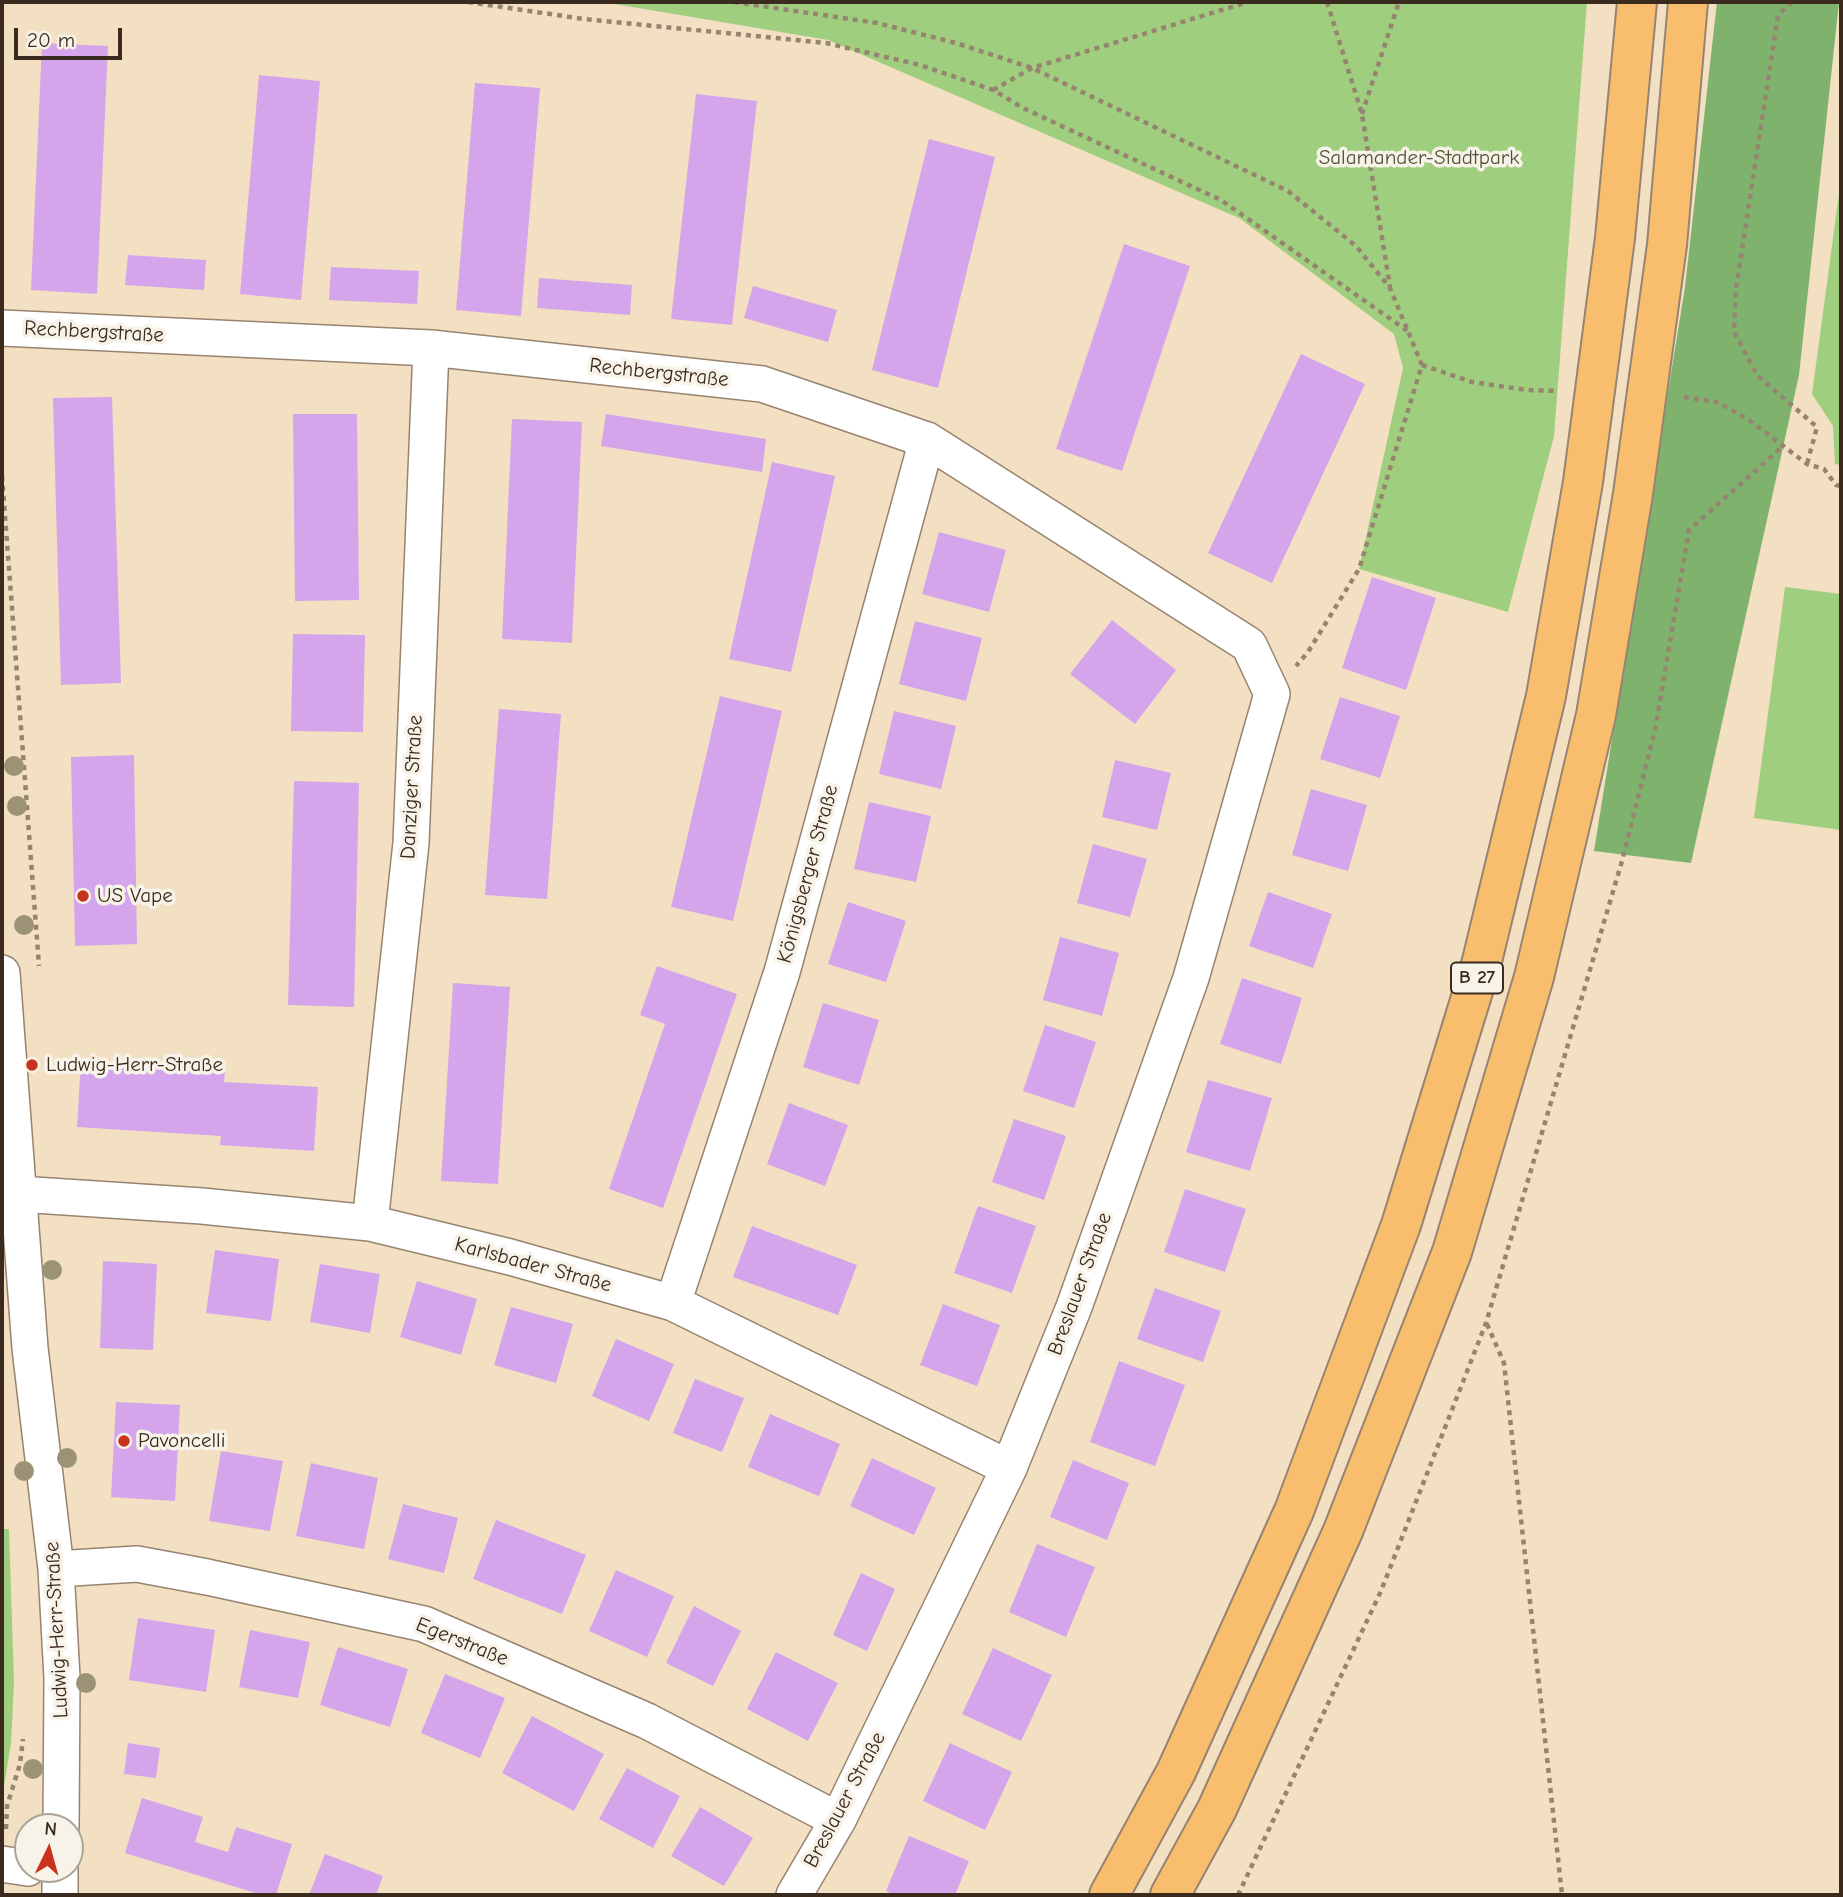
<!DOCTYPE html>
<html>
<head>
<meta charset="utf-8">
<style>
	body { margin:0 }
	#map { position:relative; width:1843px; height:1897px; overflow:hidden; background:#f3dfc2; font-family:"Comic Neue",sans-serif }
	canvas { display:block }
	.frame { position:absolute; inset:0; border:4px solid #3b2a1e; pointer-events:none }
	.north { position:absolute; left:14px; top:1813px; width:70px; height:70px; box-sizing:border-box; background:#f7f3e8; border:2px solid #aca397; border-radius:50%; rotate:5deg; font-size:19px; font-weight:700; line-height:28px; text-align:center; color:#3b2a1e }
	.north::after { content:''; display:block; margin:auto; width:24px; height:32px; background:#c8321e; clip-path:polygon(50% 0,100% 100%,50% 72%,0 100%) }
	.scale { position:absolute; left:14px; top:28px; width:108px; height:32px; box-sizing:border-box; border:4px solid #3b2a1e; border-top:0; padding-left:9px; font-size:21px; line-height:24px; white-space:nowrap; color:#3b2a1e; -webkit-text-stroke:5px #f7f3e8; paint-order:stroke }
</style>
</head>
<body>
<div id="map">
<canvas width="1843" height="1897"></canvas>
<div class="frame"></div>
<div class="north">N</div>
<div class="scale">20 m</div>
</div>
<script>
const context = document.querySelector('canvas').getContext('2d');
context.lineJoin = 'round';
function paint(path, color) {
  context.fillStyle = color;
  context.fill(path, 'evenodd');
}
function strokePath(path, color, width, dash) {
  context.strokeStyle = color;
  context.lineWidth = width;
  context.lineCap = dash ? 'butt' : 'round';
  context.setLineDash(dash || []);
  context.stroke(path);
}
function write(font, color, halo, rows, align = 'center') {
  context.font = font + ' "Comic Neue",sans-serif';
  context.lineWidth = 7;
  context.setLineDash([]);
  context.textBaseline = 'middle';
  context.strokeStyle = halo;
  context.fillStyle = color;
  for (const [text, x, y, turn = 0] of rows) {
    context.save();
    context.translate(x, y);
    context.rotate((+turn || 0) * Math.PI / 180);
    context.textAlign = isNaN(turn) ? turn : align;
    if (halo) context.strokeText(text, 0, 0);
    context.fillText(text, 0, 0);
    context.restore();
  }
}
paint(new Path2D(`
	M603 2H1587L1554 436 1508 612 1359 569 1403 368 1394 334 1239 218 828 40Z
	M1841 179V465L1835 464 1833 426 1812 394Z
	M1785 587 1841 594V830L1754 818Z
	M2 1529H9L14 1683 11 1743 2 1799Z`), '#9fcf7e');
paint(new Path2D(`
	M1717 2H1839L1799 375 1691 863 1594 851 1685 287Z`), '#7fb26d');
paint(new Path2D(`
	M42 43 108 46 97 294 31 290Z
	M259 75 320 81 301 300 240 294Z
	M475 83 540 88 521 316 456 310Z
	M696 94 757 101 732 325 671 319Z
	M929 139 995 157 938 388 872 370Z
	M1124 244 1190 266 1122 471 1056 449Z
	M128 255 206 260 204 290 125 285Z
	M331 267 419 271 417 304 329 300Z
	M539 278 632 285 630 315 537 308Z
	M753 286 837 310 828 342 744 318Z
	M1301 354 1365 384 1272 583 1208 553Z
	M112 397 121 683 61 685 53 398Z
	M293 414H357L359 600 295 601Z
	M606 414 766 439 762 472 601 446Z
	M512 419 582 422 572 643 502 639Z
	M772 462 835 476 791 672 729 659Z
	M939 532 1006 550 989 612 922 594Z
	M1372 577 1436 598 1406 690 1342 668Z
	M1112 620 1176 670 1135 724 1070 674Z
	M915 621 982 638 966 701 899 684Z
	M293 634 365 635 363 732 291 731Z
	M720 696 782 711 733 921 671 907Z
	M1340 697 1400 716 1380 778 1320 759Z
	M499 709 561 714 547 899 485 895Z
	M894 711 956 726 941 789 879 774Z
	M134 755 137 944 75 946 71 757Z
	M1115 760 1171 773 1157 830 1102 817Z
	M294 781 359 783 354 1007 288 1005Z
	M1311 789 1367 805 1348 871 1292 855Z
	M869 802 931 816 916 882 854 869Z
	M1093 844 1147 859 1130 917 1077 903Z
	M1268 892 1332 914 1313 968 1249 946Z
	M848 902 906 921 886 982 828 964Z
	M1060 937 1119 953 1102 1016 1043 1000Z
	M657 966 737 994 663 1208 609 1189 665 1024 640 1015Z
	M1242 978 1302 998 1281 1064 1220 1044Z
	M453 983 510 987 498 1184 441 1181Z
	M823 1003 879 1020 859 1085 803 1067Z
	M1045 1025 1096 1042 1074 1108 1023 1091Z
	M81 1062 225 1071 224 1082 318 1087 314 1151 220 1145 221 1136 77 1127Z
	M1208 1080 1272 1098 1250 1171 1186 1152Z
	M789 1103 848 1125 825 1186 767 1164Z
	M1014 1119 1066 1136 1044 1200 992 1182Z
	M1185 1189 1246 1209 1225 1272 1164 1252Z
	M978 1206 1036 1226 1012 1293 954 1273Z
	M752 1226 857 1265 838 1315 733 1277Z
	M215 1250 279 1259 271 1321 206 1313Z
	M103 1261 157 1264 153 1350 100 1348Z
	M320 1264 380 1274 370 1333 310 1322Z
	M417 1281 477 1299 461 1355 400 1337Z
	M1155 1288 1221 1311 1203 1362 1137 1339Z
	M943 1304 1000 1325 977 1386 920 1365Z
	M511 1307 573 1324 556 1383 494 1365Z
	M616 1339 674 1364 649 1421 592 1396Z
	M1119 1361 1185 1385 1155 1466 1090 1442Z
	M695 1379 744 1398 722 1452 673 1433Z
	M116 1402 180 1405 175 1501 111 1497Z
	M770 1414 840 1444 819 1496 748 1467Z
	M221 1451 283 1461 270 1531 209 1521Z
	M872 1458 936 1488 914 1535 850 1506Z
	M1073 1460 1129 1483 1107 1540 1050 1517Z
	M311 1463 378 1478 364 1549 296 1536Z
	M403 1504 458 1518 444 1573 388 1559Z
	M496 1520 586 1555 562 1614 473 1579Z
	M1037 1544 1095 1567 1066 1637 1009 1612Z
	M616 1570 674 1596 647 1657 589 1631Z
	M861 1573 895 1589 867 1651 833 1635Z
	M694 1606 741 1631 713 1686 666 1663Z
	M138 1618 215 1630 206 1692 129 1680Z
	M250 1630 310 1642 298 1698 239 1687Z
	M338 1647 408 1669 390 1727 320 1705Z
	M993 1648 1052 1675 1021 1741 962 1714Z
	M776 1652 838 1683 808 1741 747 1709Z
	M445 1674 505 1698 480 1758 421 1733Z
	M532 1716 604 1754 574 1811 502 1773Z
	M128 1743 160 1748 156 1778 124 1774Z
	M950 1743 1012 1772 985 1830 923 1801Z
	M627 1768 680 1796 653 1848 599 1819Z
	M142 1798 203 1817 195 1842 228 1852 236 1827 292 1844 276 1895H262L125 1853Z
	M700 1807 753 1838 724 1886 671 1856Z
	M909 1836 969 1861 955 1895H896L886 1891Z
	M325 1854 383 1876 376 1895H309Z`), '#d4a5eb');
const minor = new Path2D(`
	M2 328 431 348 762 384 927 440 1249 645 1272 694 1191 978 1074 1307 1009 1468 838 1820 794 1895
	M2 973 30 1348 56 1569 62 1678 61 1827
	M19 1194 202 1206 370 1223 510 1257 673 1303 1009 1468
	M370 1223 411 843 431 348
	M673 1303 782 972 927 440
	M56 1569 137 1564 207 1577 424 1624 647 1721 838 1820
	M2 1864 28 1868
	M60 1895V1869`);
const trunk = new Path2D(`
	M1109 1895 1176 1772 1294 1511 1401 1225 1481 965 1546 696 1583 482 1615 238 1637 2
	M1170 1895 1217 1809 1343 1531 1452 1252 1534 977 1596 715 1633 494 1667 245 1688 2`);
strokePath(minor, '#978470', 38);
strokePath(trunk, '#978470', 42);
strokePath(new Path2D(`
	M468 2 584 19 826 43 920 65 993 90 1025 109 1221 200 1409 332
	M734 2 877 23 956 43 1032 68 1288 191 1356 246 1390 288 1422 365 1359 569 1308 652 1296 666
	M1327 2 1362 114 1390 287
	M1792 2 1778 15 1736 289 1734 332 1757 375 1817 427 1807 464
	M993 90 1032 68 1248 2
	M1362 114 1399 2
	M1422 365 1472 382 1527 390 1558 391
	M1684 397 1717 402 1749 420 1807 464 1824 469 1836 485 1841 486
	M2 476 39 966
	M1487 1324 1504 1363 1562 1895
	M6 1829 7 1806 20 1764 23 1739
	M1238 1895 1381 1591 1486 1323 1622 861 1655 730 1689 530 1782 447`), '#978470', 4.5, [5, 5]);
strokePath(minor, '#fff', 35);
strokePath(trunk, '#f9be6d', 38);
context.fillStyle = '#9c9275';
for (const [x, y] of [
	[14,766],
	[17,806],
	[24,925],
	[52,1270],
	[67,1458],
	[24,1471],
	[86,1683],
	[33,1769]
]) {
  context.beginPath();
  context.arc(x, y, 10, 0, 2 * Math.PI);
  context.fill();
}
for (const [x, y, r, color] of [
	[83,896,7,"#c8321e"],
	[32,1065,7,"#c8321e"],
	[124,1441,7,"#c8321e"]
]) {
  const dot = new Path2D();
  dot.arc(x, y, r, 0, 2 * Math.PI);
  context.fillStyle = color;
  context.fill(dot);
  strokePath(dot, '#f7f3e8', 2.5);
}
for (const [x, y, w] of [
	[1477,978,52]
]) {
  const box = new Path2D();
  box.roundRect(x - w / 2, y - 15.5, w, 31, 5);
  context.fillStyle = '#f7f3e8';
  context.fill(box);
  strokePath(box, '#3b2a1e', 2);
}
write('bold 19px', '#3b2a1e', null, [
	["B 27",1477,978]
]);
write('21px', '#545336', '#f7f3e8', [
	["Salamander-Stadtpark",1419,158]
]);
write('21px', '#3b2a1e', '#f7f3e8', [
	["Rechbergstraße",94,332,3],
	["Rechbergstraße",659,373,6],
	["Danziger Straße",412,787,-87],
	["Königsberger Straße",808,874,-75],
	["Karlsbader Straße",533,1265,15],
	["Breslauer Straße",1080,1284,-70],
	["Ludwig-Herr-Straße",57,1630,-93],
	["Egerstraße",462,1642,22],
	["Breslauer Straße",845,1800,-62]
]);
write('21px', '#3b2a1e', '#f7f3e8', [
	["US Vape",97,896],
	["Ludwig-Herr-Straße",46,1065],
	["Pavoncelli",138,1441]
], 'left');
</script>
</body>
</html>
